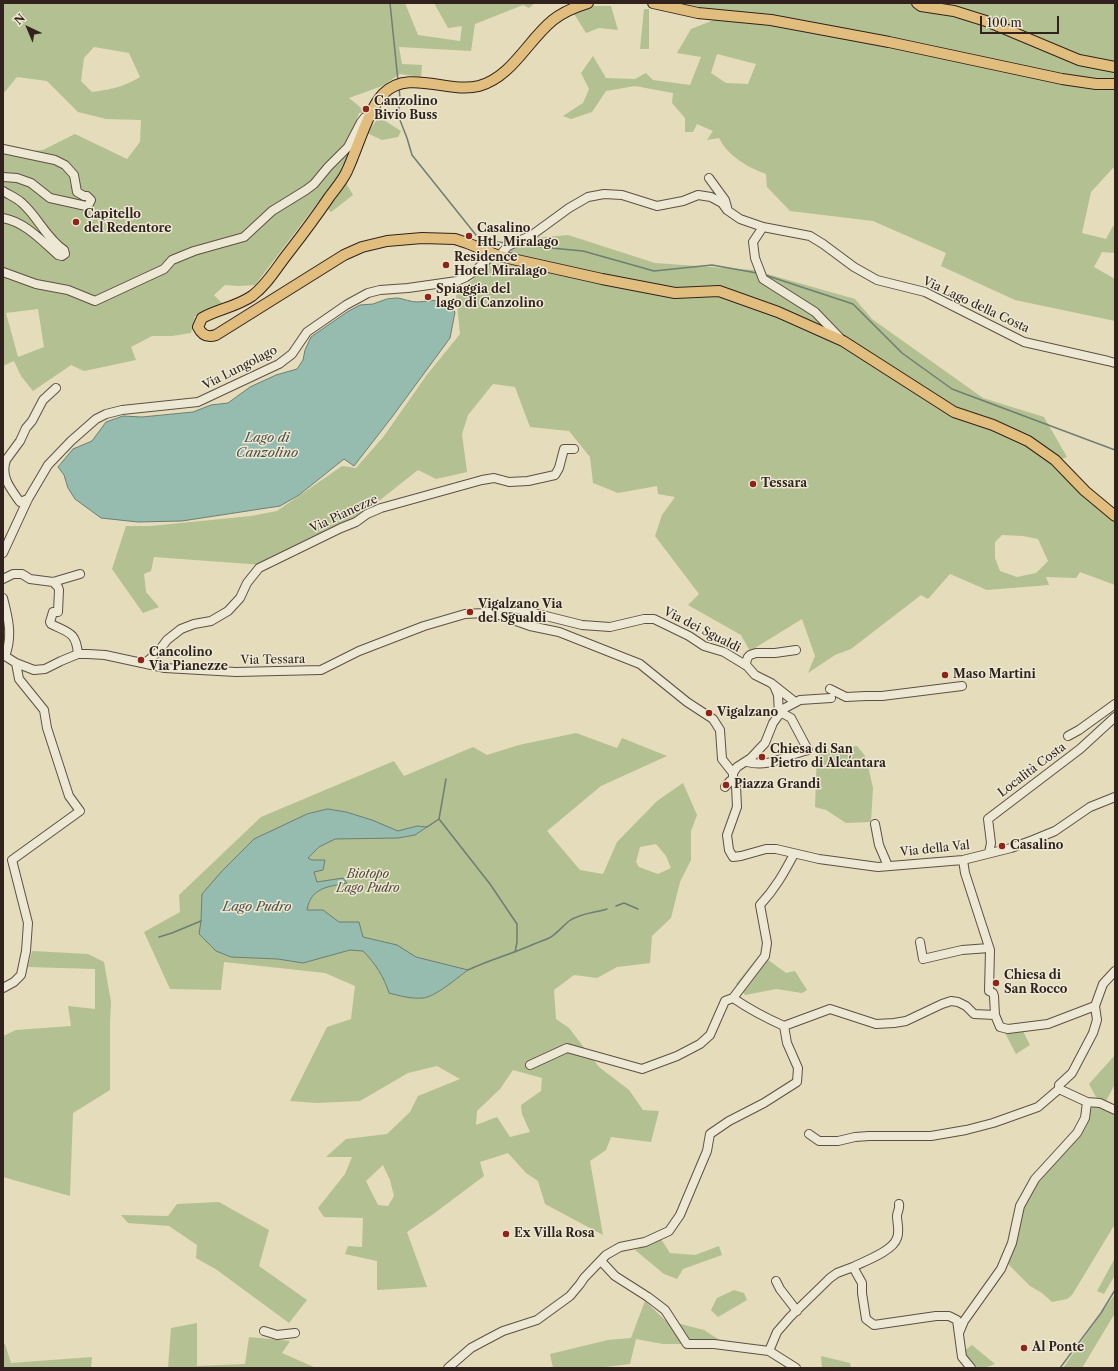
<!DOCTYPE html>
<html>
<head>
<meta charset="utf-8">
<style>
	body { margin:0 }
	#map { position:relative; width:1118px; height:1371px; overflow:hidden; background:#e4dcbb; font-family:"Libre Caslon Text",serif }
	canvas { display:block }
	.frame { position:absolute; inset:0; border:4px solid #31221d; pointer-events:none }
	.north { position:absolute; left:8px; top:8px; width:40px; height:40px; -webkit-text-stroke:3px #ede8d3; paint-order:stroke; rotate:316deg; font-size:11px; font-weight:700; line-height:16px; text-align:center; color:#31221d }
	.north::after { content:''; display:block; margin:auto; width:14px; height:18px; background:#31221d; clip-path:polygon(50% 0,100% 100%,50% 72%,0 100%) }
	.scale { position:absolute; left:980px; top:16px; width:79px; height:18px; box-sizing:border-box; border:2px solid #31221d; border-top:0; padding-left:5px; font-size:12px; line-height:14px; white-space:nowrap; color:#31221d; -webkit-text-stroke:3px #ede8d3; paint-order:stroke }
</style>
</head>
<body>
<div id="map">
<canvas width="1118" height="1371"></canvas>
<div class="frame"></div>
<div class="north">N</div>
<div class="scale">100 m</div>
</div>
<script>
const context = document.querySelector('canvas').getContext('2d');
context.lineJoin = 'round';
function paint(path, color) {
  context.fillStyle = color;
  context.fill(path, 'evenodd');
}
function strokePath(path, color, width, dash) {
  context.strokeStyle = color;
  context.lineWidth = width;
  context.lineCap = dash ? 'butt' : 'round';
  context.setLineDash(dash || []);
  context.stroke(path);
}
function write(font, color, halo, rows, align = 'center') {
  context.font = font + ' "Libre Caslon Text",serif';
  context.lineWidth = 3;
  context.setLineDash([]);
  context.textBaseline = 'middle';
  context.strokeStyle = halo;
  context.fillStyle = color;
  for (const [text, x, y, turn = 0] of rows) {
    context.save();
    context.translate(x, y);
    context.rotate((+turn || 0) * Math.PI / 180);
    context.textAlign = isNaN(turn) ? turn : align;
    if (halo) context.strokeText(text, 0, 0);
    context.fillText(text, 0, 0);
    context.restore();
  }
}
paint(new Path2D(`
	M3 3H405L418 35 460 41 462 26 448 28 434 3H535L529 8 523 5 475 24 471 51 399 47 402 64 422 65 421 77 400 74 382 86 349 98 366 112 359 113 352 132 355 140 340 173 353 195 331 212 319 201 255 285 238 286 225 285 214 295 224 305 195 316 191 333 172 336H152L131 347 136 360 84 371 71 365 33 391 21 376 14 361 3 366V154L43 150 75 134 127 159 140 142 141 120 106 119 78 112 47 81 17 77 3 94ZM94 47 129 53 140 77C121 88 112 89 92 92L81 81 84 58ZM38 309 44 347 18 357 6 313Z
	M681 3H911L920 9 953 14 1115 70V81H1096L715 11Z
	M924 3H1115V63L1080 57Z
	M591 6H611L618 30 599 28 586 33 573 12Z
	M644 9H649V49H640Z
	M715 17 771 23 1115 86V169L1113 168 1091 192 1082 233 1106 239 1113 226 1115 227V253L1102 252 1094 267 1115 279V321L1015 300 941 266 946 253 873 221 790 211 767 187 766 174C747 167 728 156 719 138L707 140 713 131 697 124 693 132H685V118L672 103 673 93 635 86 606 91 592 112 571 119 563 116 583 103 589 89 581 73 593 56 606 78 635 79 646 73 653 80 690 85 701 57 677 53 691 29 714 20ZM717 54 756 64 748 84 726 83 711 73Z
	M379 117 401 131 398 137 382 140 367 133Z
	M568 235 655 263 753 270 855 299 872 319 983 398 1044 417 1067 457 1051 463 1115 521V585L1080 572 1076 578 1046 577 1049 585 987 590 950 574 928 599 921 595 851 649 835 655 808 673 815 656 802 619 750 651 741 635 688 605 699 594 655 536 662 515 675 497 658 494 657 486 618 493 593 483 590 457 569 431 530 427 515 387 493 384 468 415 462 434 467 472 436 479 418 470 361 515 263 565 154 557 151 571 144 574 146 592 159 607 143 613 112 569 126 526H151L251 516 277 511 342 466 356 468 384 436 426 376 460 334 456 295 491 263 512 265 510 249 533 238ZM1002 535 1023 536 1038 539 1048 561 1036 573 1017 577 1000 571 995 558V542Z
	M576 733 617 748 622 738 667 756 601 786 547 831 580 870 603 874 617 842 657 801 683 783 697 815 691 831V860L680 882 671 918 652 936 650 963 617 967 597 978 574 975 554 990 556 1019 569 1028 599 1067 629 1090 643 1110 659 1111 651 1142 611 1137 606 1150 590 1161 603 1235 545 1204 538 1181 526 1173 508 1153 480 1162 484 1176 432 1215 407 1232 427 1287 377 1290V1261L345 1254 348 1246 362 1247 363 1218 324 1217 318 1208 345 1174 352 1157H326L346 1139 387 1134 410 1112 418 1096 460 1079 437 1066 408 1073 360 1101 317 1103 290 1101 327 1027 351 1019 355 986 325 973 224 962 221 990 170 989 144 932 180 912 179 895 261 817 394 761 404 776 473 747 487 755 519 745ZM656 844 666 856 671 868 658 874 639 867 636 862 640 847ZM513 1070 542 1078 541 1091 521 1105 522 1114 530 1132 510 1137 497 1117 476 1125 477 1111 500 1089ZM383 1165 390 1180 394 1196 388 1206 378 1205 366 1181Z
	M857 746 866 757 873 788 871 822 846 823 826 810 815 807 817 751Z
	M32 951 88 954 104 962 111 1002 110 1022V1090L73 1113 70 1196 3 1177V1036L16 1030 71 1026 68 1006 95 1009V969L28 967Z
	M760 954 786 973 795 971 807 990 802 993 776 989 745 995 736 984Z
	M1021 1027 1030 1045 1016 1054 1004 1031Z
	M1115 1055V1084L1105 1103 1096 1097 1089 1084Z
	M1088 1103 1115 1111V1224L1072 1295 1067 1299 1052 1302 1042 1293 1030 1286 1007 1263 1021 1207 1036 1180 1072 1141Z
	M219 1202 269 1230 259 1266 307 1300 289 1323 217 1270 196 1258 197 1245 169 1226 128 1223 121 1215 168 1216 177 1204Z
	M661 1239 670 1253 695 1255 719 1246 722 1255 683 1269 677 1279 664 1274 635 1250Z
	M1115 1258V1275L1104 1294 1097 1291Z
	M734 1290 744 1293 747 1300 718 1317 711 1310 717 1298Z
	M1115 1294V1313L1082 1368H1063Z
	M645 1301 665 1320 704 1330 721 1341 682 1344H663L636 1339 630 1364 597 1368H553L550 1354 608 1340 631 1338Z
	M197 1323V1366L245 1364 249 1337 290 1341 282 1353 316 1368H168L171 1328Z
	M5 1344 11 1363 92 1357 91 1368H3V1345Z
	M972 1345 995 1364 987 1367H977L968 1360 964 1351Z
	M821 1356 850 1363 851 1368H822Z`), '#b3c091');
const water = new Path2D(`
	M398 298C404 299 411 302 417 302 436 301 440 296 455 312L450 338 392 417 354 466 344 459 299 495 280 506 182 521 138 522 101 518 75 499 68 488 64 475 58 467 73 449 92 441 106 422 123 416 142 417 193 412 211 405 228 403 250 387 276 375 297 369 303 360 305 350 311 337 347 312 360 305 373 304 387 299Z
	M328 809 346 812 372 820 398 831 417 826 427 827 415 835 398 838 335 839 319 847 308 858 312 860H325L323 870 314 872 317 882 343 878 347 883C328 887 311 887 307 910H323L339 922H359L363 937 397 945 416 957 468 970C457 978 435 997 423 998 411 999 400 996 389 993 384 977 375 963 363 951L350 950 303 963 278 959 231 957 216 951 199 934 201 921 202 894 222 871 254 839 307 814Z`);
paint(water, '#95bcae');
strokePath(water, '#6d7e74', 1);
strokePath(new Path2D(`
	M390 3 398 81
	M399 88 400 98 398 115 407 138 412 155 480 240 507 243
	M519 245 583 251 654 271 712 265 757 273
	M765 275 853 304 902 353 952 389 1115 450
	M439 819 490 884 517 924V942L515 952
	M427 827 439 819 446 779
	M616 906 624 903 638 909
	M159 937 172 933 201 921
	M468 970C489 960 512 954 534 944 539 942 545 940 551 937 557 933 563 926 569 921 581 913 594 913 607 909
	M1060 1368 1101 1313 1115 1290`), '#6d7e74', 1.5);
const minor = new Path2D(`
	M3 149 55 160 65 165 74 175 77 192 84 196H87L91 200 89 204 86 206 50 198 31 183 17 178 3 177
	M709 178 725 200 727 207
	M3 191C9 195 17 198 22 203 38 217 46 238 64 250L65 254 62 256 58 255C42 241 25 222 3 218
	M763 227 753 242 755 258 763 279 815 312 841 339
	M499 256 508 246 532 235 569 208 588 197 604 194 622 195 657 206 683 201 698 195 711 197 722 203 727 210 740 219 763 227 810 236 823 244 854 267 877 280 925 292 1024 342 1108 361 1115 363
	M3 272 36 284 68 290 95 301 164 269 172 260 194 251 244 237 272 211 306 190 314 184 328 167 348 147 361 122 365 117 369 118
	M28 499 20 502C11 489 0 477 6 460L20 441 26 428 32 421 43 400 56 388
	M3 553 28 499 48 465 71 441 96 419 106 414 122 410 198 402 279 364 292 354 307 332 346 305 368 293 380 290 408 288 457 281 466 277 475 271 488 259 491 253
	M3 579 13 574H22L30 579 53 582 80 574
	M53 582 58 587 59 590 58 612H53L50 622 51 624C69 633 76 632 78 654
	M3 598C8 617 13 636 5 656
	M485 612 499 607 518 609 582 625 610 627 644 619H654L689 636 704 646 724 652 747 666 755 675 771 683 795 702
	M5 656 16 663 34 670 45 669 61 661 78 654H88L105 655 165 668 236 672 321 670 359 651 424 626 465 614 484 613 499 615 530 626 559 632 640 664 687 702 713 719 720 730 722 759 733 773V778L736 786 737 807 727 835 729 850 733 857 741 856 766 849H776L819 859 878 867 963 860 1011 848 1033 840 1055 831 1090 807 1115 797
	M145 663 158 652 167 640 181 629 194 624 211 621 228 611 240 598 247 583 259 568 341 528 356 522 367 514 381 508 482 480 494 478 509 482 528 481 555 475 559 468 564 449H574
	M745 665 748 657 750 655 756 653H775L796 650
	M775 688 778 695 779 715
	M830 689 846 697 866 696H882L962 686
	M1068 736 1079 730 1115 704
	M747 762C771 768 785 755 808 750L791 718 782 713
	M733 773 737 767 751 758 765 743 773 723 783 709 800 700 831 698
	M725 787 730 781 734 779
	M875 824 879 845 888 866
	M989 853 991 843 988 819 1080 749 1115 717
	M963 860 965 873 990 950 989 991 993 993 994 996 995 1015 1000 1027 1008 1029 1048 1024 1095 1006
	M920 942 923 959 962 950 989 948
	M3 988 14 982 21 975 26 951 28 923 12 860 80 811 69 796 47 728 44 710 19 679 16 663
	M733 998C749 1009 766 1018 784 1026
	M784 1026 830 1009 876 1024 894 1023 906 1021 942 1004 951 1001 958 1002 966 1006 974 1014 995 1015
	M530 1065 567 1048 642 1069 677 1056 700 1044 710 1035 725 1001 733 998 765 956 767 943 760 905C775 889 784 873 794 854
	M1059 1089 1087 1102 1100 1103 1115 1110
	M809 1134 819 1141H838L855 1137 869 1136H931L966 1130 993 1123 1038 1107 1059 1089V1085L1072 1073 1093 1033 1097 1020 1095 1006 1103 984 1115 971
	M899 1204C900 1209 897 1212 897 1216 897 1223 900 1231 897 1238 893 1251 865 1261 853 1267L862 1283V1293L866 1319 874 1325 936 1316H949L957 1320 962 1357 971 1368
	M601 1261 615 1276 648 1297 665 1310 687 1344H714L769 1351 796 1368
	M776 1281 780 1289 797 1311
	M264 1331 277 1335 295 1333
	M959 1333 964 1321 1001 1269 1012 1243 1020 1206 1035 1179 1077 1133 1085 1118 1087 1102
	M769 1351 777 1332 790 1317 830 1278 837 1273 853 1267
	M448 1368 471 1348 484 1341 503 1331 537 1320 570 1296 580 1284 584 1278 606 1255 620 1247 645 1242 669 1231 680 1215 707 1151 710 1134 729 1121 764 1103 797 1082 798 1068 787 1043 784 1026`);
const major = new Path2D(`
	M588 3C575 7 563 12 553 20 528 40 512 77 479 86 448 94 408 68 383 94 368 110 357 150 347 171 343 180 336 188 330 196 317 215 303 234 289 252 277 267 267 285 252 296 236 307 218 309 202 318L198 327C202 335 207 338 216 335L344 255 362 247 387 241 422 238 455 239 467 243 499 256 602 279 675 293 719 291 778 312 843 341 954 412 993 425 1028 441 1055 460 1085 491 1115 516
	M653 3 698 13 771 20 889 42 1062 79 1096 84H1115
	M917 3 921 6 954 11 986 21 1079 60 1115 67`);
strokePath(minor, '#5e5044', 10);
strokePath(major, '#31221d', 12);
strokePath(minor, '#ede8d3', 8);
strokePath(major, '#e2be7e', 10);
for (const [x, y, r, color] of [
	[366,109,4,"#8f2418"],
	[76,222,4,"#8f2418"],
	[469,236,4,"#8f2418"],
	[446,265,4,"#8f2418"],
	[428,297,4,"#8f2418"],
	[753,484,4,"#8f2418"],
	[470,612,4,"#8f2418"],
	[141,660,4,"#8f2418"],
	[945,675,4,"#8f2418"],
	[709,713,4,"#8f2418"],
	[762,757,4,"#8f2418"],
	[726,785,4,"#8f2418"],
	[1002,846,4,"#8f2418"],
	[996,983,4,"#8f2418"],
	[506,1234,4,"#8f2418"],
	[1024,1348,4,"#8f2418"]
]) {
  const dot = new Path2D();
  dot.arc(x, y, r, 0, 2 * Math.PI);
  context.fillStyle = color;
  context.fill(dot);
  strokePath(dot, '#ede8d3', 1.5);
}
write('bold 12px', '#31221d', '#ede8d3', [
	["Canzolino",374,102],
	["Bivio Buss",374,116],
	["Capitello",84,215],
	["del Redentore",84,229],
	["Casalino",477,229],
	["Htl. Miralago",477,243],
	["Residence",454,258],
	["Hotel Miralago",454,272],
	["Spiaggia del",436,290],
	["lago di Canzolino",436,304],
	["Tessara",761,484],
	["Vigalzano Via",478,605],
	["del Sgualdi",478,619],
	["Cancolino",149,653],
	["Via Pianezze",149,667],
	["Maso Martini",953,675],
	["Vigalzano",717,713],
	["Chiesa di San",770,750],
	["Pietro di Alcántara",770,764],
	["Piazza Grandi",734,785],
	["Casalino",1010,846],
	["Chiesa di",1004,976],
	["San Rocco",1004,990],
	["Ex Villa Rosa",514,1234],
	["Al Ponte",1032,1348]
], 'left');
write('12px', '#31221d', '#ede8d3', [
	["Via Lago della Costa",976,305,25],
	["Via Lungolago",240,368,-27],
	["Via Pianezze",344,514,-25],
	["Via dei Sgualdi",702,630,27],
	["Via Tessara",273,660,-1],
	["Località Costa",1032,770,-37],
	["Via della Val",935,849,-6]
]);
write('italic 12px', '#524a3a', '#ede8d3', [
	["Biotopo",368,875],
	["Lago Pudro",368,889]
]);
write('italic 13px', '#4f5048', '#ede8d3', [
	["Lago di",267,438],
	["Canzolino",267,453],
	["Lago Pudro",257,907]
]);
</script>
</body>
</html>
